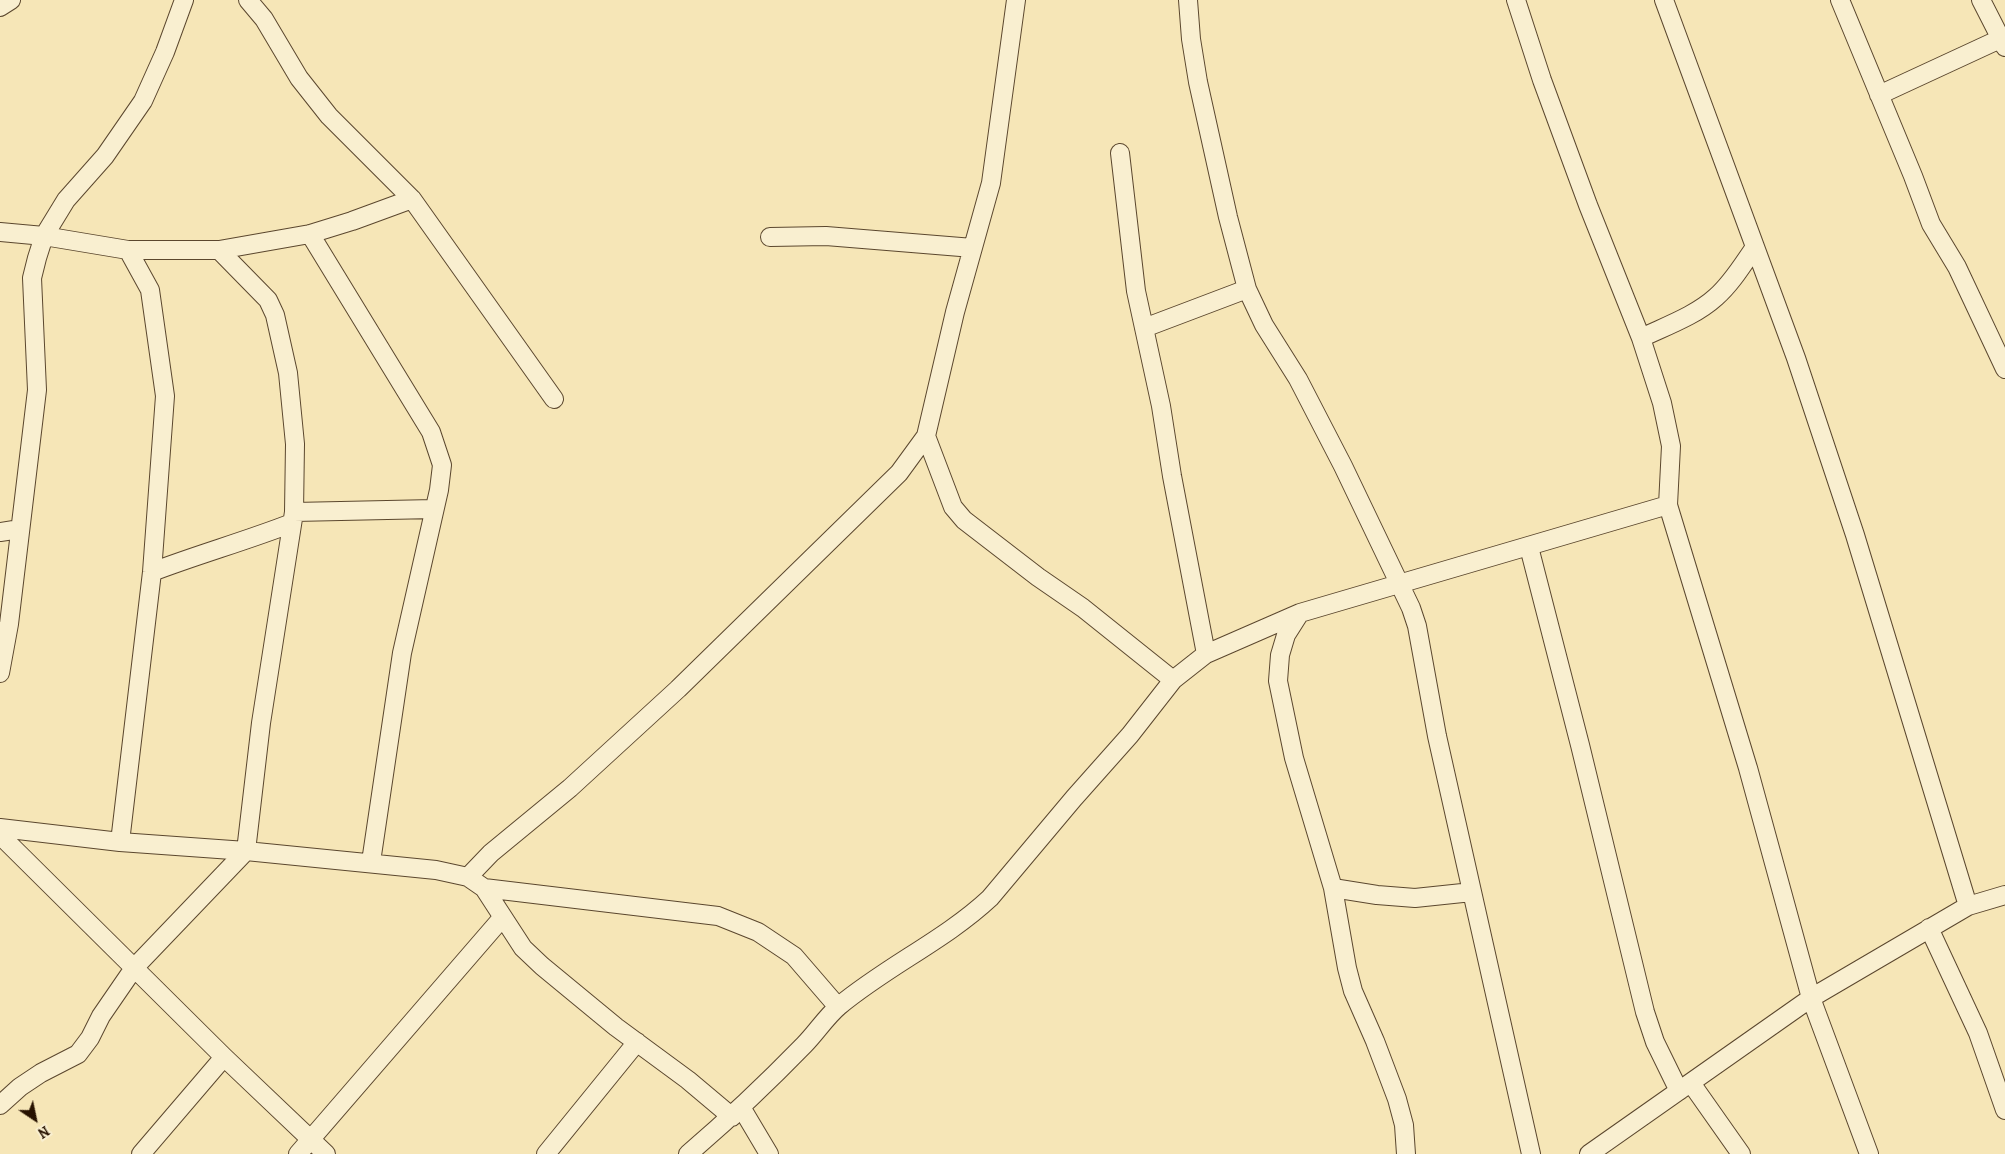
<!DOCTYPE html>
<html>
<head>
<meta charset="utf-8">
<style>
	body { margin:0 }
	#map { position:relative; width:2005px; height:1154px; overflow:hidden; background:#f6e6b7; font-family:Alegreya,serif }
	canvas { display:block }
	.north { position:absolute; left:10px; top:1094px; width:50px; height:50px; -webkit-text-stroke:4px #f9efd0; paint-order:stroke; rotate:146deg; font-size:14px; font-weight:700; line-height:20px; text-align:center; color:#271200 }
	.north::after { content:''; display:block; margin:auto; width:18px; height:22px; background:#271200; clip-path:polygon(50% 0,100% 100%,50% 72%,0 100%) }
</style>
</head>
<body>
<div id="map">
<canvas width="2005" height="1154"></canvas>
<div class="north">N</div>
</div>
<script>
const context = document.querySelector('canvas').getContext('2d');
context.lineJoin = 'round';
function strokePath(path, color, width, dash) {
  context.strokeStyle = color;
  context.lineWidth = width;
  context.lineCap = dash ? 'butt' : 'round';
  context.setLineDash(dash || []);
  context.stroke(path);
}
const street = new Path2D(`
	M248 0 264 19 299 78 329 116 412 199 554 399
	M1188 0 1191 39 1198 82 1228 217 1247 289 1264 325 1298 379 1343 466 1411 608 1417 626 1437 736 1531 1154
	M1516 0 1542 80 1588 205 1641 338 1662 403 1671 446 1668 505 1748 768 1811 998 1869 1154
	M1664 0 1796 358 1855 535 1968 906
	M1840 0 1913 176 1931 224 1957 267 2005 369
	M1981 0 2005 47
	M0 7 11 0
	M1879 95 2000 39
	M1120 153 1136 291 1161 406 1172 476 1206 654
	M0 232 44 236 128 250H219L310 234 352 221 412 199
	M310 234 431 432 442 465 439 490 402 653 371 862
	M770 237 826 236 973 248
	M1144 328 1247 289
	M1641 338C1666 326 1695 316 1716 297 1732 283 1743 264 1755 247
	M926 436 953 507 964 520 1038 577 1083 608 1173 680
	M294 512 434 509
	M0 532 20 529
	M1529 547 1580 745 1645 1012 1655 1042 1679 1091
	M152 572C199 554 246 541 292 523
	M1300 613 1286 635 1280 655 1278 681 1294 758 1333 888 1347 968 1353 991 1375 1041 1397 1099 1404 1125 1406 1154
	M0 673 9 624 37 390 32 278 37 258 44 236 66 200 105 156 143 101 165 52 184 0
	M0 828 120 842 246 851 436 870 468 877 484 888 718 916 758 932 794 956 838 1007
	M0 835 224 1057 326 1154
	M120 842 152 572 165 396 150 290 128 250
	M468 877 491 853 570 788 678 689 899 473 926 436 955 312 991 183 1016 0
	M484 888 523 948 542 966 616 1027 688 1080 732 1117
	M1333 888 1377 895 1415 898 1472 892
	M1929 928 1978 1033 2005 1110
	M1691 1083 1741 1154
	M0 1105 20 1087 41 1073 78 1054 90 1038 101 1016 134 968 246 851 261 723 294 512 295 444 288 373 275 315 268 300 219 250
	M741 1107 769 1154
	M141 1154 224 1057
	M298 1154 502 918
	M546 1154 637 1042
	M688 1154C728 1120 767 1083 804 1045 816 1033 826 1017 839 1006 887 966 945 940 990 898L1074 798 1130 735 1173 680 1206 654 1300 613 1668 505
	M1589 1154 1811 998 1968 906 2005 895`);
strokePath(street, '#5b472e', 20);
strokePath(street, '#f9efd0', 18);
</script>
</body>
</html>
